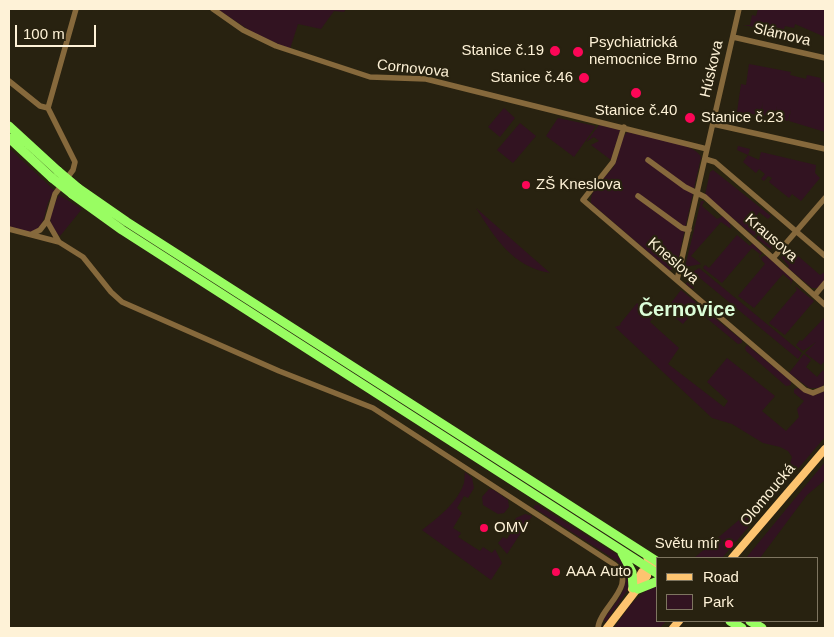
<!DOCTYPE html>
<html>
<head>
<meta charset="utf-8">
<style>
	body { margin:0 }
	#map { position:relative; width:834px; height:637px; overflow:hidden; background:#282210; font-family:Arial,sans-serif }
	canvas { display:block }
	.frame { position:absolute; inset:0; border:10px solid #fef2d7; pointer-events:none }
	.legend { position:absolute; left:656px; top:557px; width:162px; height:65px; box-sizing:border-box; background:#282210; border:1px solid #7e7560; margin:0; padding:6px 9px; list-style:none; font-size:15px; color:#fef2d7 }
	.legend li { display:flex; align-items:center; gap:10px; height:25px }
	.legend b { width:25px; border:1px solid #7e7560 }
	.scale { position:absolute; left:15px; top:25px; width:81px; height:22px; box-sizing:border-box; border:2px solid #fef2d7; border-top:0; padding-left:6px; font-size:15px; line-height:18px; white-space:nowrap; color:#fef2d7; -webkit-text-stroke:4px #282210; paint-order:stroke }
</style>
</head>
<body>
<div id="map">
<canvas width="834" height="637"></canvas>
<div class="frame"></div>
<ul class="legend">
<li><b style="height:6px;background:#fdc470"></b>Road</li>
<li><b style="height:14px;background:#321321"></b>Park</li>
</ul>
<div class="scale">100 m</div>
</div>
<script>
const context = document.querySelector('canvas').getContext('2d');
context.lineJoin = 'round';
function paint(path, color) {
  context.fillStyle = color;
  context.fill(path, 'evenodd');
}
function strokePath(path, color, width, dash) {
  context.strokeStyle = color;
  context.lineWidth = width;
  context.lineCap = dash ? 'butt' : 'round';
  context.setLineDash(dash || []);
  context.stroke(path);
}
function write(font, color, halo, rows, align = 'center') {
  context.font = font + ' Arial,sans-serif';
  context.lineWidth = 4.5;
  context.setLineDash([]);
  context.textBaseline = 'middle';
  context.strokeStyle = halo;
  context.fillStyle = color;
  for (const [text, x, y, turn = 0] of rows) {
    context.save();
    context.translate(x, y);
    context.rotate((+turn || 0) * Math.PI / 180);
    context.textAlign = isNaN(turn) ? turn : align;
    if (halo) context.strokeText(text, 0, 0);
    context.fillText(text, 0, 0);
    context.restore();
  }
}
paint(new Path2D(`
	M217 9H346L344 12 334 11 321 29 298 24 290 49 255 34Z
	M758 9H825V37L795 24 794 28 785 26 783 32 743 25H750L752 15 756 16Z
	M749 64 791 72 790 75 806 79 807 75 821 78V82L825 83V132L789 121 791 109 788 121 775 118 777 106 774 117 761 115 763 102 760 115 737 112 741 84 746 85Z
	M504 108 515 118 500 137 488 127Z
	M558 118 596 126 574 157 546 136Z
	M520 123 536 136 513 163 497 150Z
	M599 125 620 130 611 160 591 145 599 141 594 137 586 142Z
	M627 132C642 136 696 143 701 157L677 265 673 269 669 270 591 203C589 190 607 176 614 166 620 156 618 141 627 132Z
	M738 146 750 149 748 155 759 160 761 152 816 165 815 173 820 178 801 201 792 194 789 198 769 182 772 178 768 176 764 181 761 179 765 174 759 169 756 173 743 162 748 155 737 150Z
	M9 148 55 191C40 209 52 221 30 234L9 229Z
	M713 170 771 216 768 219 759 212 752 223 778 245 777 246 774 244 771 248 772 250 756 238 759 234 758 232 754 236 705 195 710 172Z
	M59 195 82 209 60 236C45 222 50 212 59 195Z
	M701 201H704L702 206 717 219 723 216 729 221 731 229 721 222 691 256 701 264 685 267Z
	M476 208 550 273C513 267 495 238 476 208Z
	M737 235 750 246 753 243 762 253 759 258 760 254 752 248 722 283 703 268 705 265 709 268Z
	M785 251 795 259 798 256 820 275 825 272V280L818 288H812L788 268 789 266 781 257Z
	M763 256H767L793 279 790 286 791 281 783 274 754 308 738 296 765 264 761 259Z
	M699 268 802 353 798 359 695 274 688 283 694 287 693 289 686 284 693 272Z
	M795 286 814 301 785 335 769 323 797 290Z
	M681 290 703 308 699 313 695 310 683 324 672 315 677 308 671 303Z
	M637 303 653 316 650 322 679 348 668 364 724 407 728 401 707 382 727 358 775 396 762 411 786 431 799 417 797 409 804 401 794 393V389L798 388 815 395 825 391V437L722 558H694L759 503 790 464 792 457 788 451 780 447 763 443 732 424 712 418 615 327 621 325 620 324Z
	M706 311 742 340V343L738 344 703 315Z
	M825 317V361L821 365 805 353 816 342 803 351 796 345 800 340 802 341Z
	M747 345 791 381V385L786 386 746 351 745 348Z
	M804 354 811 360 806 367 817 377 823 370 825 372V383L821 388H809L789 373Z
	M825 462V480L807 495 760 558H746Z
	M465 472 472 478 474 488 468 498 464 496 457 508 462 513 453 528 461 533 458 537 480 551 483 547 492 553 495 549 502 563 491 580 422 530C438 518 458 502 464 483 465 479 464 475 465 472Z
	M489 489 494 490 508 500 509 507 504 513 498 514 483 505 482 497Z
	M538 505 616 554 629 568V588L606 622 603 620C617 600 640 579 614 559L534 508V505Z
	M525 514 532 516 507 554 498 543 503 537 507 539 514 528 511 526 516 518Z
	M658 585V621H666L660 628H614C627 610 636 593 658 585Z`), '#321321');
strokePath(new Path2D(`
	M76 9 48 108 75 162 73 170 55 194 47 221 59 242 83 257 111 292 122 302 279 371 373 408 615 565C639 585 599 608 598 628
	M213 9 243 30 276 46 370 77 426 79 707 149
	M733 37 825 58
	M9 81 40 106 48 108
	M713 124 825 149
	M624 127 613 162 583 200 805 390 813 393 825 388
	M705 159 715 162 825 256
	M648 160 685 187 705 197 825 305
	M638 196 682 228 689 230
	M9 229 59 242
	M32 234 40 230 47 221
	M774 257 825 198
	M677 280 739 9
	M815 295 825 283`), '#86693c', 5.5);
strokePath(new Path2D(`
	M732 558 825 449
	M632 589 642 572 652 566
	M607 628 647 576 649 564 647 556
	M673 628 679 621`), '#fdc470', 8);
strokePath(new Path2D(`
	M9 126 58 171
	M9 138 52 178
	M78 188 127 222 658 562
	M72 194 122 230 658 574
	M622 553 632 572 633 588
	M638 589 658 581
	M730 621 742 628
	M750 621 762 628`), '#99fd62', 9);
strokePath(new Path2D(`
	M58 171 78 188
	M52 178 72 194`), '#99fd62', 9);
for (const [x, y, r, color] of [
	[555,51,6,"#fc0657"],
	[578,52,6,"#fc0657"],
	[584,78,6,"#fc0657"],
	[636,93,6,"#fc0657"],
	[690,118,6,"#fc0657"],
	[526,185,5,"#fc0657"],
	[484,528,5,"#fc0657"],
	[729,544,5,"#fc0657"],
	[556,572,5,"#fc0657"]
]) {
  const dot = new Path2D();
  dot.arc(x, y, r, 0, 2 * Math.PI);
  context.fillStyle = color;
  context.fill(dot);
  strokePath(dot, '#282210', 2);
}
write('15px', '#fef2d7', '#282210', [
	["Slámova",782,35,13],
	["Cornovova",413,69,6],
	["Húskova",712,69,-77],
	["Krausova",771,238,41],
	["Kneslova",673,261,41],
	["Olomoucká",768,495,-50]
]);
write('15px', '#fef2d7', '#282210', [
	["Psychiatrická",589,43],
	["nemocnice Brno",589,60],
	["Stanice č.19",544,51,"right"],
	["Stanice č.46",573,78,"right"],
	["Stanice č.40",636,111,"center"],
	["Stanice č.23",701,118],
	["ZŠ Kneslova",536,185],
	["OMV",494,528],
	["Světu mír",719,544,"right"],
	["AAA Auto",566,572]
], 'left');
write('bold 20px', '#dcfed9', '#282210', [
	["Černovice",687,310]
]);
</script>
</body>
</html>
